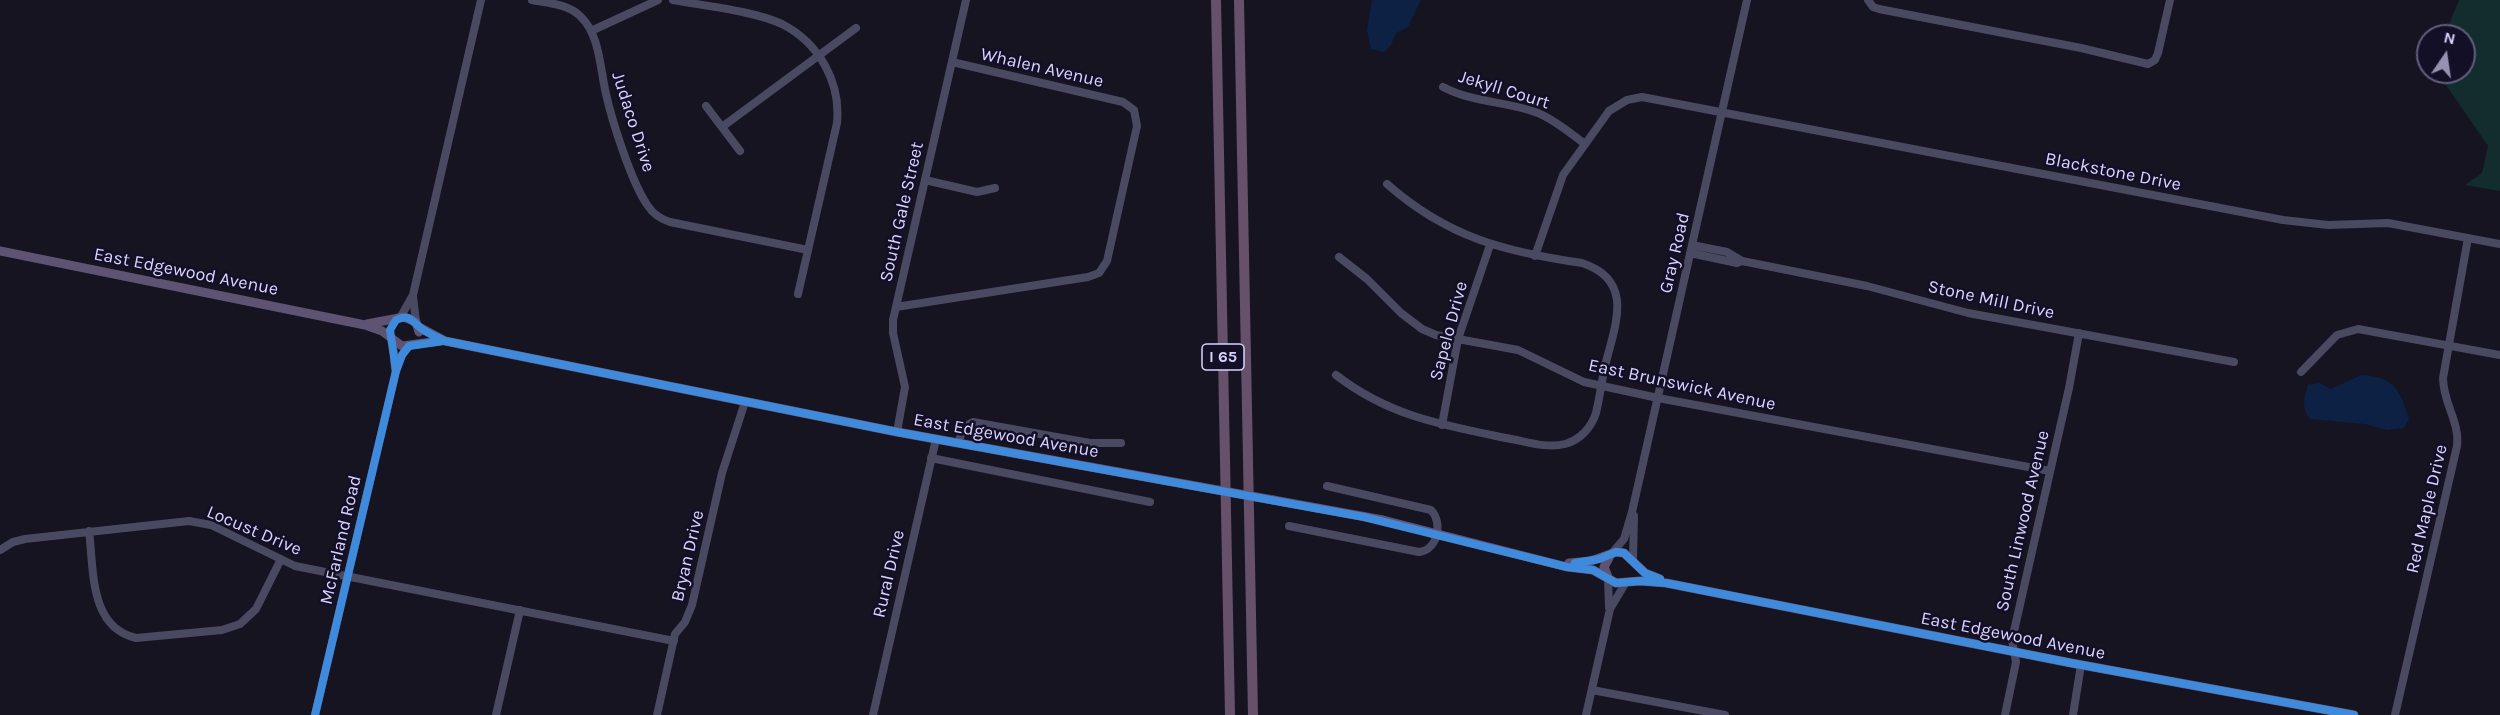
<!DOCTYPE html>
<html>
<head>
<meta charset="utf-8">
<style>
	body { margin:0 }
	#map { position:relative; width:2500px; height:715px; overflow:hidden; background:#161421; font-family:Karla,sans-serif }
	canvas { display:block }
	.north { position:absolute; left:2416px; top:24px; width:60px; height:60px; box-sizing:border-box; background:#130f26; border:2px solid #625e7d; border-radius:50%; rotate:13deg; font-size:16px; font-weight:700; line-height:24px; text-align:center; color:#d9d4ff }
	.north::after { content:''; display:block; margin:auto; width:21px; height:27px; background:#9591b1; clip-path:polygon(50% 0,100% 100%,50% 72%,0 100%) }
</style>
</head>
<body>
<div id="map">
<canvas width="2500" height="715"></canvas>
<div class="north">N</div>
</div>
<script>
const context = document.querySelector('canvas').getContext('2d');
context.lineJoin = 'round';
function paint(path, color) {
  context.fillStyle = color;
  context.fill(path, 'evenodd');
}
function strokePath(path, color, width, dash) {
  context.strokeStyle = color;
  context.lineWidth = width;
  context.lineCap = dash ? 'butt' : 'round';
  context.setLineDash(dash || []);
  context.stroke(path);
}
function write(font, color, halo, rows, align = 'center') {
  context.font = font + ' Karla,sans-serif';
  context.lineWidth = 5;
  context.setLineDash([]);
  context.textBaseline = 'middle';
  context.strokeStyle = halo;
  context.fillStyle = color;
  for (const [text, x, y, turn = 0] of rows) {
    context.save();
    context.translate(x, y);
    context.rotate((+turn || 0) * Math.PI / 180);
    context.textAlign = isNaN(turn) ? turn : align;
    if (halo) context.strokeText(text, 0, 0);
    context.fillText(text, 0, 0);
    context.restore();
  }
}
paint(new Path2D(`
	M2459 0H2500V191L2465 185 2482 173 2488 146 2437 72H2464V36H2444Z`), '#132c2d');
paint(new Path2D(`
	M1372 0H1421L1408 27 1396 33 1391 45 1384 52 1371 49 1367 30Z
	M2361 375C2394 377 2400 389 2409 419L2404 428 2387 430 2365 424 2310 419C2301 407 2304 399 2308 385L2319 383 2331 389Z`), '#0d2144');
strokePath(new Path2D(`
	M532 0C548 3 568 4 580 16 600 34 600 69 606 94 612 121 632 184 648 206 653 214 661 219 670 222L808 250
	M673 0C705 6 754 11 782 24 819 43 841 82 837 123L798 294
	M1868 0 1873 7 1879 9 2081 48 2148 64 2155 60 2158 53 2170 0
	M591 31 658 0
	M1443 87C1473 103 1507 101 1538 113 1555 120 1570 133 1585 144
	M706 106 740 151
	M722 127 856 28
	M925 180 977 192 995 188
	M1690 253 1737 263 1742 261 1727 252 1692 245
	M1535 256 1563 175 1609 111 1627 100 1642 97 2283 220 2328 225 2388 223 2500 244
	M1339 257 1367 279 1401 313 1422 329 1436 335 1518 350 1584 382 1658 398 2050 471
	M1742 261 1867 286 1968 313 2234 362
	M413 296 416 322
	M896 307 1088 277 1099 273 1107 261 1137 126 1134 110 1123 102 952 62
	M400 318 413 295 481 0
	M393 341 395 369
	M2301 372 2337 335 2358 329 2500 355
	M1336 375C1389 416 1442 425 1506 438 1525 441 1546 449 1565 444 1580 440 1591 428 1596 413 1600 396 1602 379 1606 362 1616 323 1634 280 1582 263 1505 252 1447 237 1387 184
	M1442 425 1458 339 1490 245
	M897 432 905 387 893 333V320L966 0
	M958 443 964 427 973 422 1090 443H1121
	M931 458 1150 502
	M1289 526 1419 552C1438 550 1443 522 1431 510L1327 486
	M89 531C94 570 89 627 136 638L222 630 240 624 256 609 281 559
	M0 550 13 542 25 539 189 521 211 525 295 566 674 641
	M1612 553 1624 539 1632 512 1747 0
	M1633 559 1634 516
	M1608 577 1609 607
	M1592 690 1725 715
	M315 715 396 371 402 355 409 346
	M496 715 520 610
	M657 715 675 634 685 622 692 605 722 473 745 402
	M873 715 936 439
	M1586 715 1610 609 1626 582
	M2005 715 2016 662 2012 640 2069 388 2079 333
	M2073 715 2081 665
	M2395 715 2457 446C2460 422 2443 403 2443 378L2468 238`), '#4a4962', 8);
strokePath(new Path2D(`
	M0 251 365 325 382 331 402 346 440 341
	M367 324 404 317 416 322 419 332
	M419 327 445 341 897 432 1201 487
	M1273 500 1383 520 1567 567 1593 570 1616 583 1640 581 1666 583 2071 663 2354 715
	M1569 563 1591 561 1616 552 1624 553 1645 573 1660 579
	M1608 577 1604 567 1611 554`), '#5e5373', 9);
strokePath(new Path2D(`
	M1216 0 1230 715
	M1239 0 1253 715`), '#67516a', 10);
strokePath(new Path2D(`
	M1201 487 1273 500`), '#5e5373', 9);
strokePath(new Path2D(`
	M396 371 390 330 396 320C410 313 412 322 422 329 429 334 437 337 445 341L897 432 1364 517 1567 567 1593 570 1616 583 1640 581 1666 583 2071 663 2354 715
	M1575 563 1599 559 1616 552 1624 553 1645 573 1660 579
	M315 715 396 371 402 355 409 346 443 341`), '#408adc', 8);
for (const [x, y, w] of [
	[1223,357,42]
]) {
  const box = new Path2D();
  box.roundRect(x - w / 2, y - 13, w, 26, 4.5);
  context.fillStyle = '#130f26';
  context.fill(box);
  strokePath(box, '#d9d4ff', 1.5);
}
write('bold 16px', '#d9d4ff', null, [
	["I 65",1223,357]
]);
write('18px', '#d9d4ff', '#130f26', [
	["Whalen Avenue",1042,68,13],
	["Jekyll Court",1504,90,17],
	["Judaco Drive",633,122,72],
	["Blackstone Drive",2113,172,11],
	["South Gale Street",902,212,-77],
	["Gray Road",1675,253,-77],
	["East Edgewood Avenue",186,272,11],
	["Stone Mill Drive",1991,300,12],
	["Sapelo Drive",1449,331,-75],
	["East Brunswick Avenue",1682,385,12],
	["East Edgewood Avenue",1006,436,10],
	["Red Maple Drive",2427,509,-77],
	["South Linwood Avenue",2023,521,-77],
	["Locust Drive",254,531,23],
	["McFarland Road",341,540,-77],
	["Bryan Drive",688,556,-77],
	["Rural Drive",889,574,-77],
	["East Edgewood Avenue",2013,636,11]
]);
</script>
</body>
</html>
